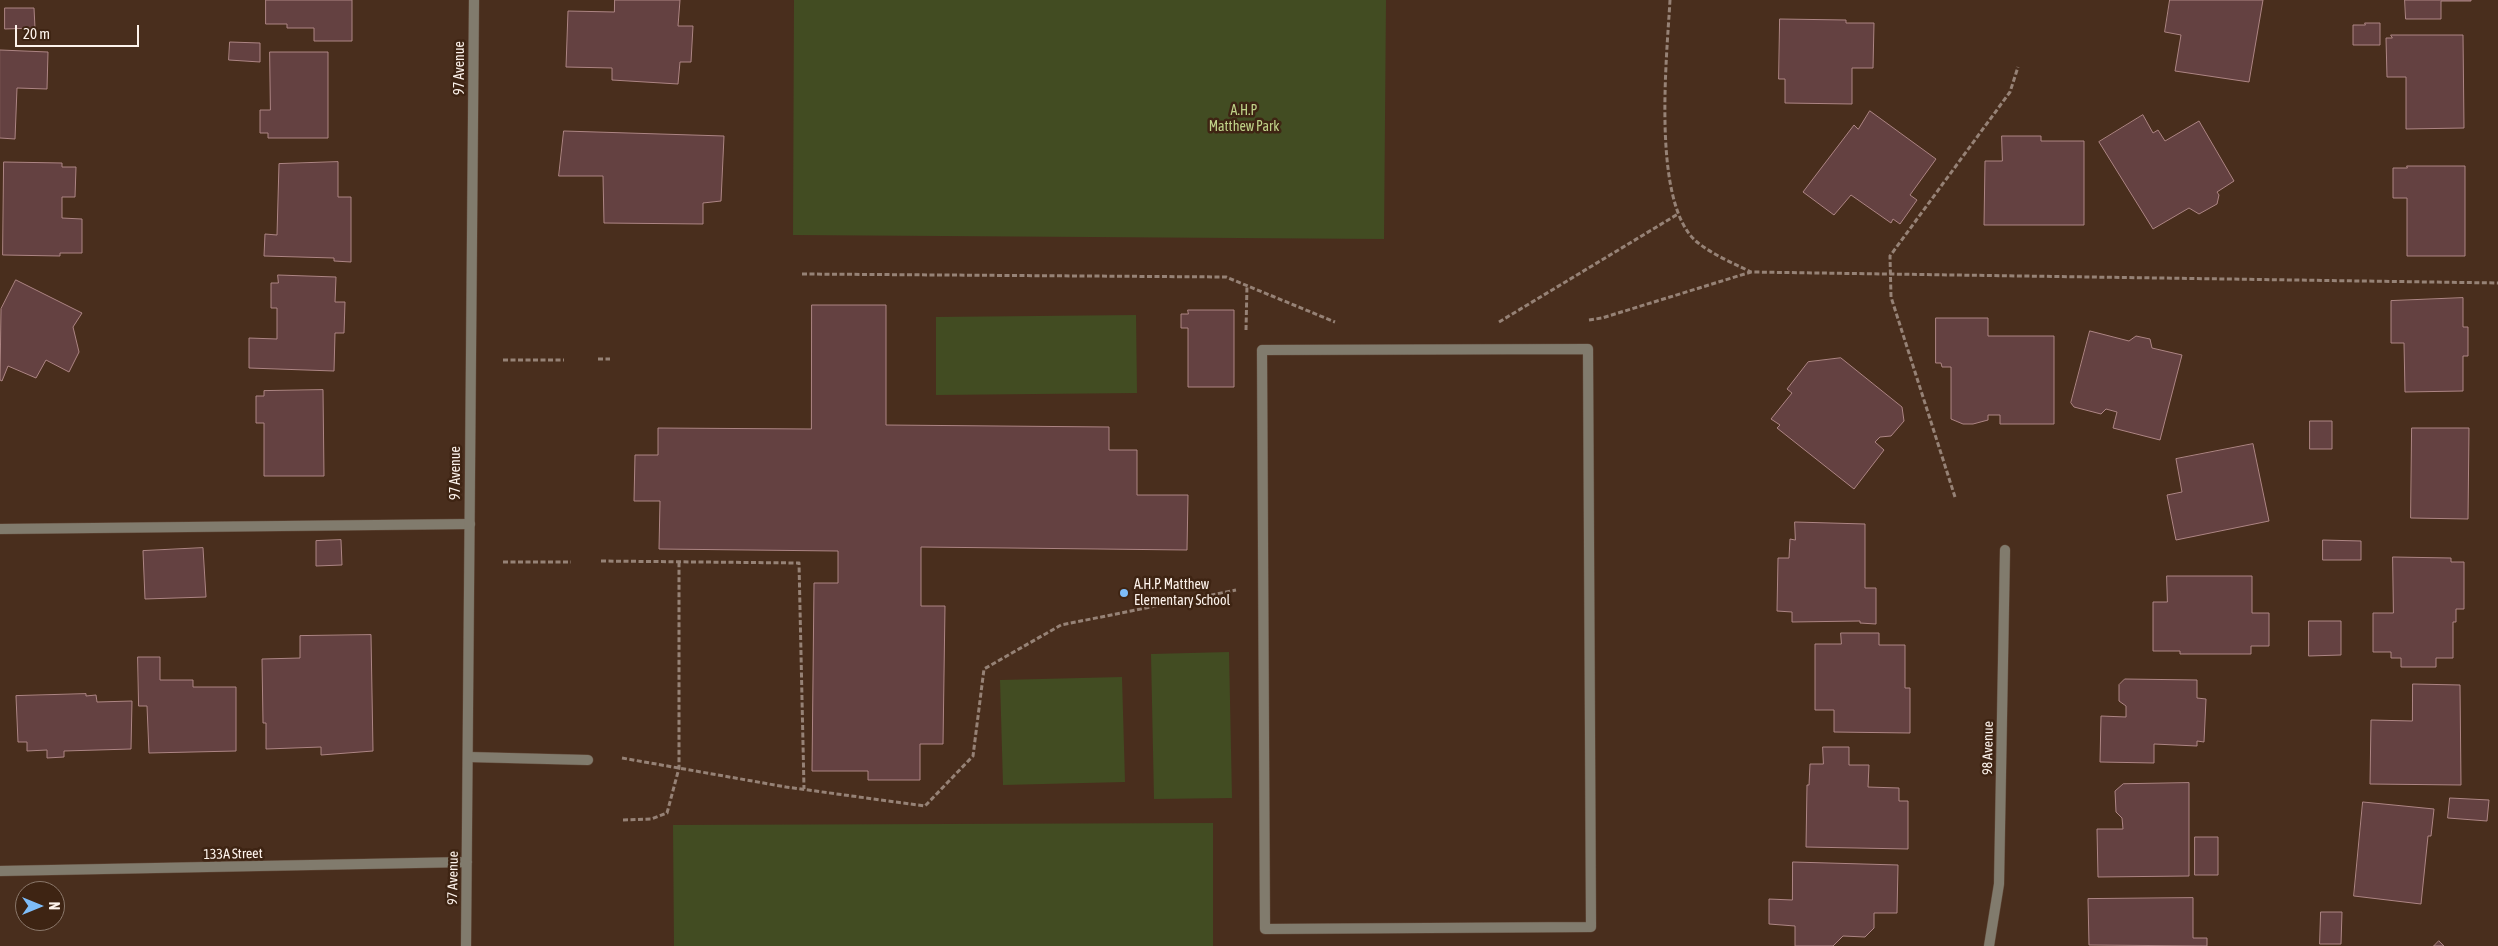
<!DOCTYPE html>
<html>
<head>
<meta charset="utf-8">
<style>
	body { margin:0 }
	#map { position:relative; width:2498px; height:946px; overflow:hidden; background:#492e1d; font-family:"Asap Condensed",sans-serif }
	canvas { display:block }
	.north { position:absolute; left:15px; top:881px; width:50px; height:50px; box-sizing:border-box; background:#3e2413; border:1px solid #8a776a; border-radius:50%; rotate:90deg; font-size:14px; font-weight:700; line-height:20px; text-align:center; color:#fdf3ec }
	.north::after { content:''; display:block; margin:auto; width:18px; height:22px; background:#7ebdf9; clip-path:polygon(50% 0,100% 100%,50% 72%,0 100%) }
	.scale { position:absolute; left:15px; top:25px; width:124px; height:22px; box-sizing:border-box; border:2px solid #fdf3ec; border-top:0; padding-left:6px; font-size:15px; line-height:18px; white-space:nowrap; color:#fdf3ec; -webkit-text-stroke:4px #3e2413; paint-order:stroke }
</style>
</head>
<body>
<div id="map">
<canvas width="2498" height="946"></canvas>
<div class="north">N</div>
<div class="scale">20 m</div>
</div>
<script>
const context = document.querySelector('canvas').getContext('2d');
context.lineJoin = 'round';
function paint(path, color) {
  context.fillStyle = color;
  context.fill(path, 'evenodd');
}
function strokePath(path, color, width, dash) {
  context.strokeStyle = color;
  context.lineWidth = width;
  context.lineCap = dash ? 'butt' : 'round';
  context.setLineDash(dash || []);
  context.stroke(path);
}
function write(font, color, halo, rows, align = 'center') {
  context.font = font + ' "Asap Condensed",sans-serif';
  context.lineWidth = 5;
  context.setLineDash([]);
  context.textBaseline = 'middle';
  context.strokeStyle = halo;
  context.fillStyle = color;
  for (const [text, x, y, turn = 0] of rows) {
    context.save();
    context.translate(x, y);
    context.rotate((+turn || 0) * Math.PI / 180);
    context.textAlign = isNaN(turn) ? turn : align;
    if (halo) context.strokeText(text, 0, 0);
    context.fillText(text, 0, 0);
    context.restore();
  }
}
paint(new Path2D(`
	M794 0H1386L1384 239 793 235Z
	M1136 315 1137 393 936 395V317Z
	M1229 652 1232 798 1154 799 1151 654Z
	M1122 677 1125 782 1003 785 1000 680Z
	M1213 823V946H674L673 825Z`), '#424c22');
const building = new Path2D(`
	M266 0H352V41H314V28H287V24H266Z
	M615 0H680L678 26H693L691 62H680L678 84 612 80V68L566 67 568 11 614 12Z
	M2170 0H2263L2249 82 2175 71 2181 35 2165 32Z
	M2405 0H2471V1H2441V19H2406Z
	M5 8H34L35 28 5 29Z
	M1780 19 1846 20V23H1874L1873 68H1852V104L1785 103V79H1779Z
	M2365 23H2380V45H2353V25H2365Z
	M2391 35H2463L2464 128 2406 129V77H2387L2386 38H2392Z
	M230 42 260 43V62L229 60Z
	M0 50 48 52 47 89 17 88 15 139 0 138Z
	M270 52H328V138H268V133H260V110H270Z
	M1870 111 1936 159 1910 195 1917 200 1900 224 1893 219 1891 223 1851 195 1834 215 1803 192 1854 125 1858 129Z
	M2143 115 2153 133 2158 130 2165 141 2199 121 2234 181 2217 192 2219 195 2217 204 2199 214 2189 208 2153 229 2099 142Z
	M564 131 724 136 721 201 703 203V224L604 223 603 176H559Z
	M2002 136H2041V141H2084V225H1984L1985 161H2002Z
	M4 162 62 163V167H76L75 197H62V218L82 219V253H60V256L3 255Z
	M338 162V197H351V262L334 261V258L264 256 265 234 277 235 279 164Z
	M2407 166H2465V256H2407V198H2393V168H2407Z
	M278 275 336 277 335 302H345L344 333H335L334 371 249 368V338L277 339V308H271V283H278Z
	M16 280 82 313 73 327 79 352 69 372 46 360 36 378 8 366 2 381 0 380 1 309Z
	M2463 298V327H2468V356H2463V391L2405 392 2404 343H2391V301Z
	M812 305H886V425L1109 427V450H1137V495H1188L1187 550 921 547V606H945L943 744H920V780H868V771H812L814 583H838V551L659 549 660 501H634L635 455H658V428L811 429Z
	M1188 310H1234V387H1188V328H1181V314H1188Z
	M1936 318H1988V336H2054V424H2000V415H1988V420L1973 424H1963L1951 419V367H1942L1941 363H1936Z
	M2090 331 2129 341 2136 336 2150 339 2152 348 2182 355 2160 440 2113 428 2117 412 2106 409 2101 414 2074 407 2071 403Z
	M1841 358 1902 407 1904 421 1891 436 1880 437 1875 442 1884 450 1854 489 1777 428 1780 425 1771 419 1792 393 1787 389 1808 362Z
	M323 390 324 476H264V423H256V396H264V391Z
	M2310 421H2332V449H2310Z
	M2412 428H2469L2468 519 2411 518Z
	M2253 444 2269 521 2176 540 2167 495 2182 492 2176 459Z
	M1795 522 1865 524V588H1876V624L1860 623V621L1792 622V612L1777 611 1778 558H1789L1790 539 1795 540Z
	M341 540 342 565 316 566V541Z
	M2323 540 2361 541V560H2323Z
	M203 548 206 597 145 599 143 551Z
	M2393 557 2451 558V562H2464V609H2456V622H2453V658H2436V667H2401V658H2391V652H2373V613H2393Z
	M2167 576H2252V613H2269V646H2251V654H2180V651H2153V602H2167Z
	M2309 621H2341V655L2309 656Z
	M1841 633H1879V645H1905V688H1910V733L1834 732V710H1815V644H1841Z
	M371 635 373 751 321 755V747L266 749V723H263L262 659 300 658V636Z
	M138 657H160V680H193V687H236V751L149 753 147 706H139Z
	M2125 679 2197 680V698L2206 699 2204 742 2197 741V746L2154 744V763L2100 762 2101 716 2126 717V706L2119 701V685Z
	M2413 684 2460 685 2461 785 2370 784 2371 720 2412 721Z
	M86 694V696L96 695 97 702 132 701 131 749 64 751V757L47 758V750L27 751V742H18L16 696Z
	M1823 747H1849V765H1869L1868 787 1899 788V801H1908V849L1806 847 1807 785H1809L1810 764H1823Z
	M2189 783V876L2098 877 2097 829H2123L2122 818 2116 812 2115 791 2123 784Z
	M2450 798 2489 800 2487 821 2448 818Z
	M2363 802 2434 809 2431 836H2428L2421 904 2354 896Z
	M2195 837H2218V875H2195Z
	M1793 862 1898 865 1897 913H1874V928L1865 937 1843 936 1833 946H1795V926L1769 924V899L1792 900Z
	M2193 898V938H2207V946L2089 945 2088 899Z
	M2321 912H2342L2341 944H2320Z
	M2439 941 2444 946H2434Z`);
paint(building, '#644141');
strokePath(building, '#ad8584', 1);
const lane = new Path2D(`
	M0 529 470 524
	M468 757 588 760`);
const street = new Path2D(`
	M1588 349 1591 927 1265 929 1262 350Z
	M0 871 467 862
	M466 946 474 0
	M1989 946 1999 884 2005 550`);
strokePath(lane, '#624a3a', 11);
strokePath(street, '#624a3a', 11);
strokePath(new Path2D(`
	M1670 0C1667 56 1651 204 1697 242 1713 255 1733 263 1751 272
	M802 274 1226 277 1335 322
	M1589 320 1602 318 1751 272 2498 283
	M1499 322 1678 214
	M1246 330 1247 285
	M598 359H610
	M503 360H564
	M1955 497 1891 297 1890 256 2010 92 2018 67
	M601 561 799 563 804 789
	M503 562H571
	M622 758 786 787 925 806 973 756 984 669 1061 625 1236 590
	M623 820 651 819 667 813 679 768V561`), '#968276', 3, [5, 2.5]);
strokePath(lane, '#817b6d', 10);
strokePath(street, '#817b6d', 10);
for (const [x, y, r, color] of [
	[1124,593,5,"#7ebdf9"]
]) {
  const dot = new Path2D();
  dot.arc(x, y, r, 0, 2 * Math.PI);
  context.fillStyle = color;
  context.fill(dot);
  strokePath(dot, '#3e2413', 2);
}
write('14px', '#fdf3ec', '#3e2413', [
	["97 Avenue",460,68,-90],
	["97 Avenue",456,473,-90],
	["98 Avenue",1988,748,-89],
	["133A Street",233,854,-1],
	["97 Avenue",453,878,-89]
]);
write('14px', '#bfd288', '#3e2413', [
	["A.H.P",1244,111],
	["Matthew Park",1244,127]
]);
write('14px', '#fdf3ec', '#3e2413', [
	["A.H.P. Matthew",1134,585],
	["Elementary School",1134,601]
], 'left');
</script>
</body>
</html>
